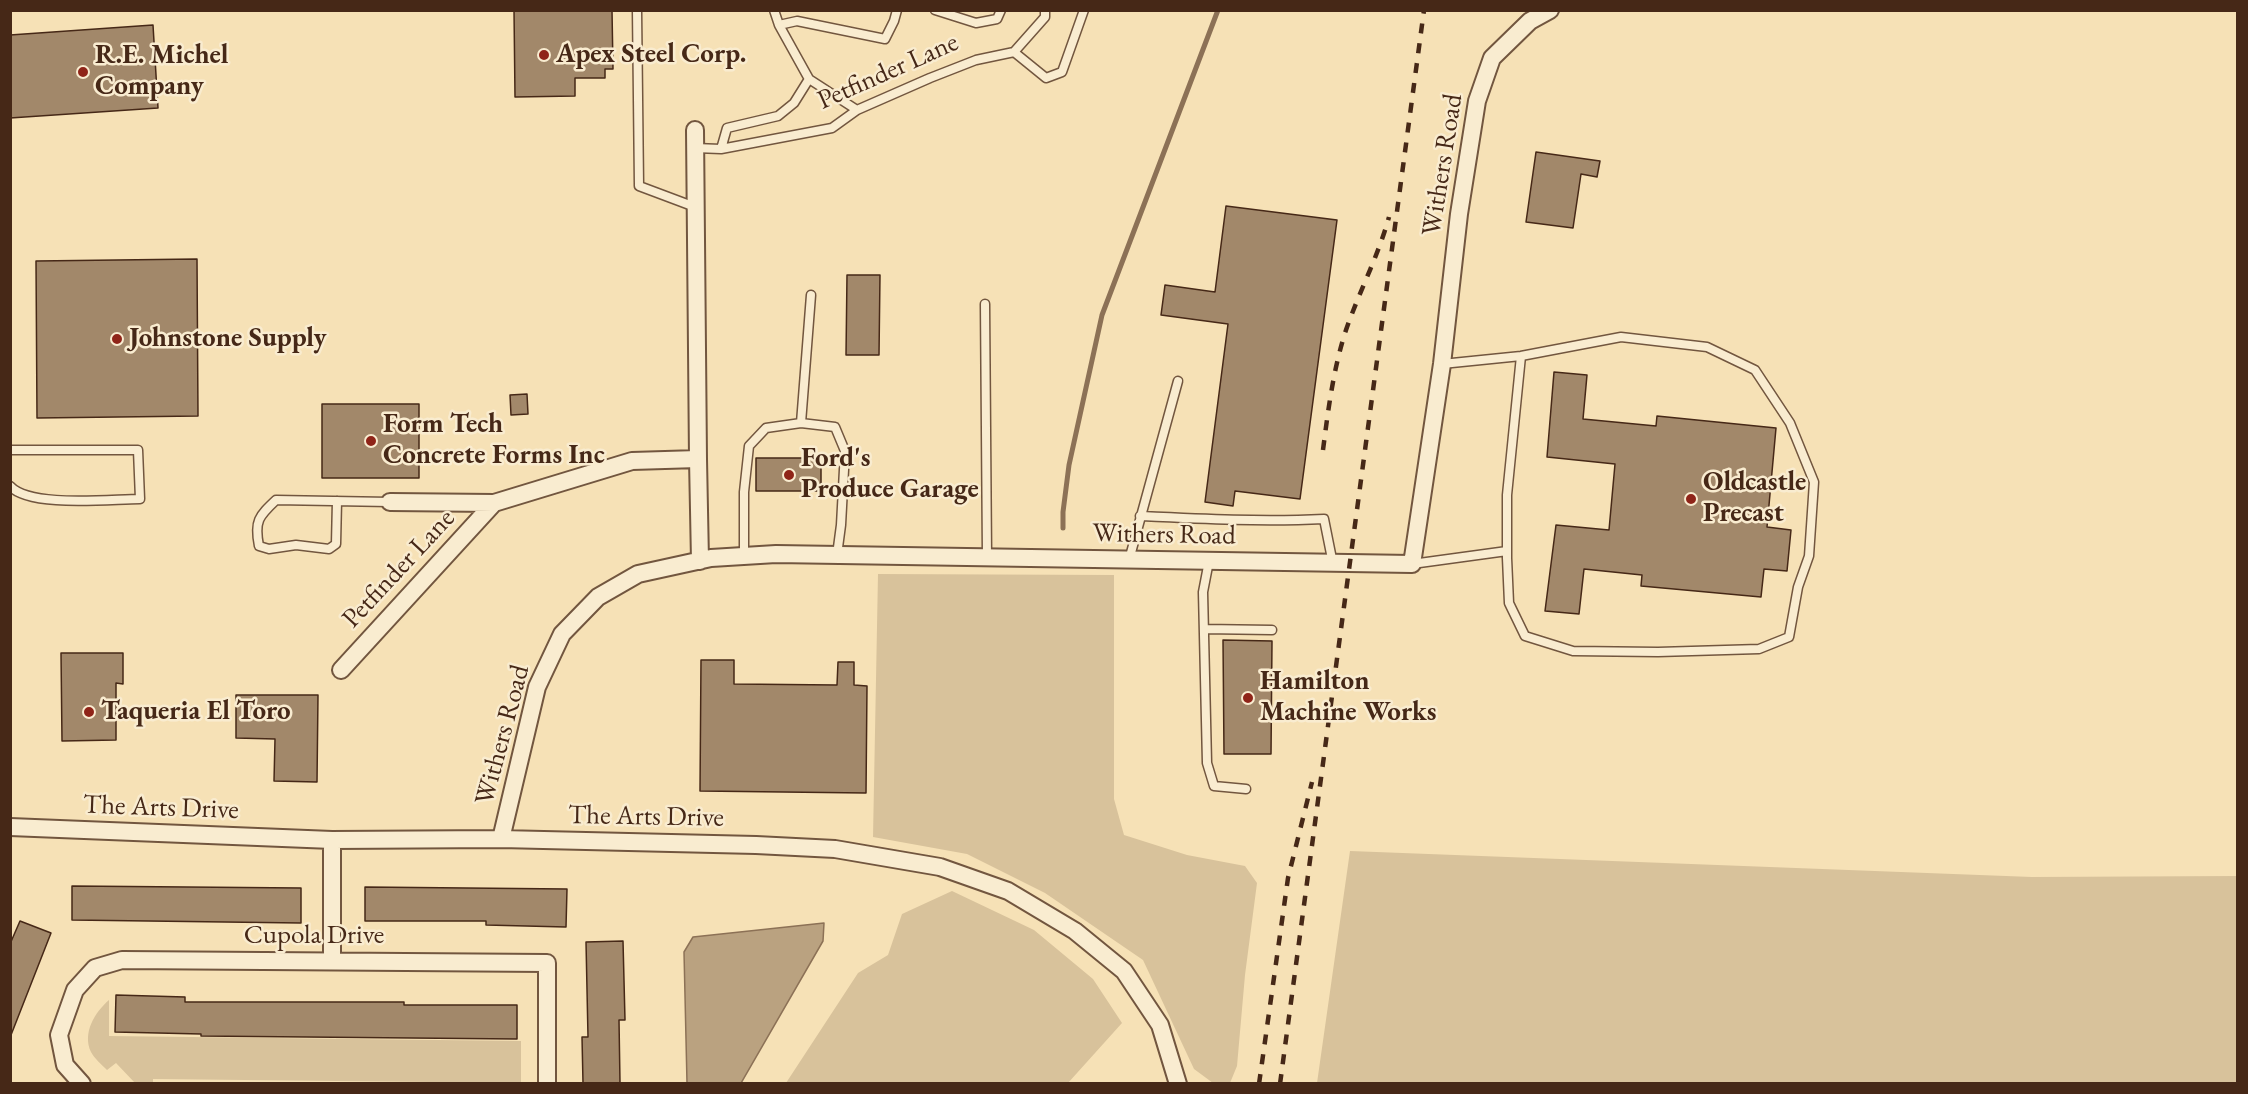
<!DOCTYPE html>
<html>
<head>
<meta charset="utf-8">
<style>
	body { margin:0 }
	#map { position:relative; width:2248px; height:1094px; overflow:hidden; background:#f6e1b6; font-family:"EB Garamond",serif }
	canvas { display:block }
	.frame { position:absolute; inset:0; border:12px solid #462817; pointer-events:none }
</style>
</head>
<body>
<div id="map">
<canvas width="2248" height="1094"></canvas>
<div class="frame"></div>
</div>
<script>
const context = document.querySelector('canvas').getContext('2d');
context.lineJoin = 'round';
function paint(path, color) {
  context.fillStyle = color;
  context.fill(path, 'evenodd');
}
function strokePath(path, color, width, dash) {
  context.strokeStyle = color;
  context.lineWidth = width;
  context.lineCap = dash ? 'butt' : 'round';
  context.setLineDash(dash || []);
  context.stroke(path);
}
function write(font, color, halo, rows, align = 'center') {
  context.font = font + ' "EB Garamond",serif';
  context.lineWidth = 5;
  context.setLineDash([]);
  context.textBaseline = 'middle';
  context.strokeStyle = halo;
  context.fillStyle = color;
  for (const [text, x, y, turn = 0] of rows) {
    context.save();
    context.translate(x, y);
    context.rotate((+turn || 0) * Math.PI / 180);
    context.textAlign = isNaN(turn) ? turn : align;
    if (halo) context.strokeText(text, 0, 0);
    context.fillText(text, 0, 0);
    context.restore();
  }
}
paint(new Path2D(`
	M878 574 1114 575V799L1124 835 1187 855 1245 866 1257 883 1245 975 1237 1066 1230 1083H1213L1194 1069 1143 960 1045 893 967 854 873 837Z
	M1350 851 2032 877 2237 876V1083H1317Z
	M952 891 1034 930 1093 979 1122 1023 1068 1083H786L858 973 888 955 902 914Z
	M109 1000V1036L521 1041V1083L153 1079V1083H135L116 1063 107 1070C102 1065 94 1058 91 1052 82 1033 95 1012 109 1000Z`), '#d8c29b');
const water = new Path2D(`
	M824 923 823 941 741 1083H687L684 952 693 937Z`);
paint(water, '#baa280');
strokePath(water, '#8c7156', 1.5);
strokePath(new Path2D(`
	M1063 528V512L1069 465 1102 315 1218 10`), '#8c7156', 5);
const building = new Path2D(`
	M514 10H612L613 69H605V78H575V96L515 97Z
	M153 25 158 108 10 118V35Z
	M1536 152 1600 161 1597 177 1581 174 1573 228 1526 222Z
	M1226 206 1337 220 1300 499 1235 491 1233 506 1205 502 1228 324 1161 315 1165 285 1215 292Z
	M197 259 198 416 37 418 36 261Z
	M847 275H880L879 355H846Z
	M1554 372 1587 375 1583 419 1656 426 1657 416 1776 428 1767 527 1791 530 1787 571 1764 569 1761 597 1641 586 1642 575 1584 569 1579 614 1545 611 1556 525 1609 530 1615 464 1547 457Z
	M527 394 528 414 511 415 510 395Z
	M322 404H419V478H322Z
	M756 458H821V491H756Z
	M1223 640 1272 641 1271 754H1224Z
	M61 653H123V684L116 683V740L62 741Z
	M701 660H734V684L837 685 838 662H854V685L867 686 866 793 700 791Z
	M236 695H318L317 782 274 781 275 739 236 738Z
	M72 886 301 888V923L72 920Z
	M365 887 567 889 566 927 486 925V921H365Z
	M20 921 51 933 11 1035 10 944Z
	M623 941 625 1020H619L620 1083H583L582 1037H588L586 942Z
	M116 995 185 997V1002H404V1005H517V1039L201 1036V1034L115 1032Z`);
paint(building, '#a2886a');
strokePath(building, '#462817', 1.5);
const service = new Path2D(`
	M637 10 639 186 695 207
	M774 10 779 25 797 21 885 39 894 21 897 10
	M935 10 976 23 997 19 1001 10
	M779 25 809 79 857 110
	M1014 52 1046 78 1062 72 1084 10
	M695 148 721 149 832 128 857 110 930 78 976 60 1014 52 1045 17V10
	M721 149 727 128 778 116 794 103 809 79
	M985 304 987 557
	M1442 364 1521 356 1621 337 1707 347 1755 370 1790 423 1814 482 1809 556 1798 587 1789 637 1759 649 1658 652 1573 651 1525 636 1509 603 1507 558V495L1521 356
	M801 423 811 295
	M10 450H138L140 499C110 499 30 508 10 486
	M337 501 336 544 329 549 296 545 269 549 259 546C254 521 259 516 276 500L390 502
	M1140 516C1202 519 1263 522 1324 519L1333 564
	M744 556V492L749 446 766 428 801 423 835 427 845 451 841 525 837 555
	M1129 560 1178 381
	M1209 561 1203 592 1207 763 1214 786 1246 789
	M1412 564 1507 551
	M1204 629 1272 630`);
const minor = new Path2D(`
	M695 130 698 459
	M390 502 494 503 632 461 698 459 700 561
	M341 670 494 503
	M10 827 332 840 501 839 756 845 835 849 940 867 1008 891 1075 931 1124 971 1160 1025 1178 1084
	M501 839 537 687 562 634 598 597 638 574 711 558 776 554 1412 564 1442 364 1459 214 1477 101 1492 58 1530 21 1550 10
	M332 840V961
	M82 1084 65 1065 59 1035 75 990 95 968 122 960 547 963V1084`);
strokePath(service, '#72563f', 11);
strokePath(minor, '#72563f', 20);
strokePath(service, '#f9ecd0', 8);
strokePath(minor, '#f9ecd0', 16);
strokePath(new Path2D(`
	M1323 450C1328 411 1333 371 1345 333 1358 294 1378 257 1389 217
	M1259 1084 1288 878 1312 782
	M1280 1084 1424 10`), '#462817', 4.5, [10, 10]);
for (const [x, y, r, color] of [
	[544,55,6,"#8f2418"],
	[83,72,6,"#8f2418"],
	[117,339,6,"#8f2418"],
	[371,441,6,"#8f2418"],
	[789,475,6,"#8f2418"],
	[1691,499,6,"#8f2418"],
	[1248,698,6,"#8f2418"],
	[89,712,6,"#8f2418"]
]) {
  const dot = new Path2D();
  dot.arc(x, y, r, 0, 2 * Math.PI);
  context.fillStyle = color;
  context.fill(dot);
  strokePath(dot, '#f9ecd0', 2);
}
write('bold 27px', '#462817', '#f9ecd0', [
	["Apex Steel Corp.",556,55],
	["R.E. Michel",95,56],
	["Company",95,87],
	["Johnstone Supply",129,339],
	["Form Tech",383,425],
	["Concrete Forms Inc",383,456],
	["Ford's",801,459],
	["Produce Garage",801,490],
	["Oldcastle",1703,483],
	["Precast",1703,514],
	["Hamilton",1260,682],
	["Machine Works",1260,713],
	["Taqueria El Toro",101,712]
], 'left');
write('27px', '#462817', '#f9ecd0', [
	["Petfinder Lane",888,72,-24],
	["Withers Road",1443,165,-81],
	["Withers Road",1164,535,1],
	["Petfinder Lane",399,569,-47],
	["Withers Road",503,735,-75],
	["The Arts Drive",161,808,2],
	["The Arts Drive",646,817,1],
	["Cupola Drive",314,936]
]);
</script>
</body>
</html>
